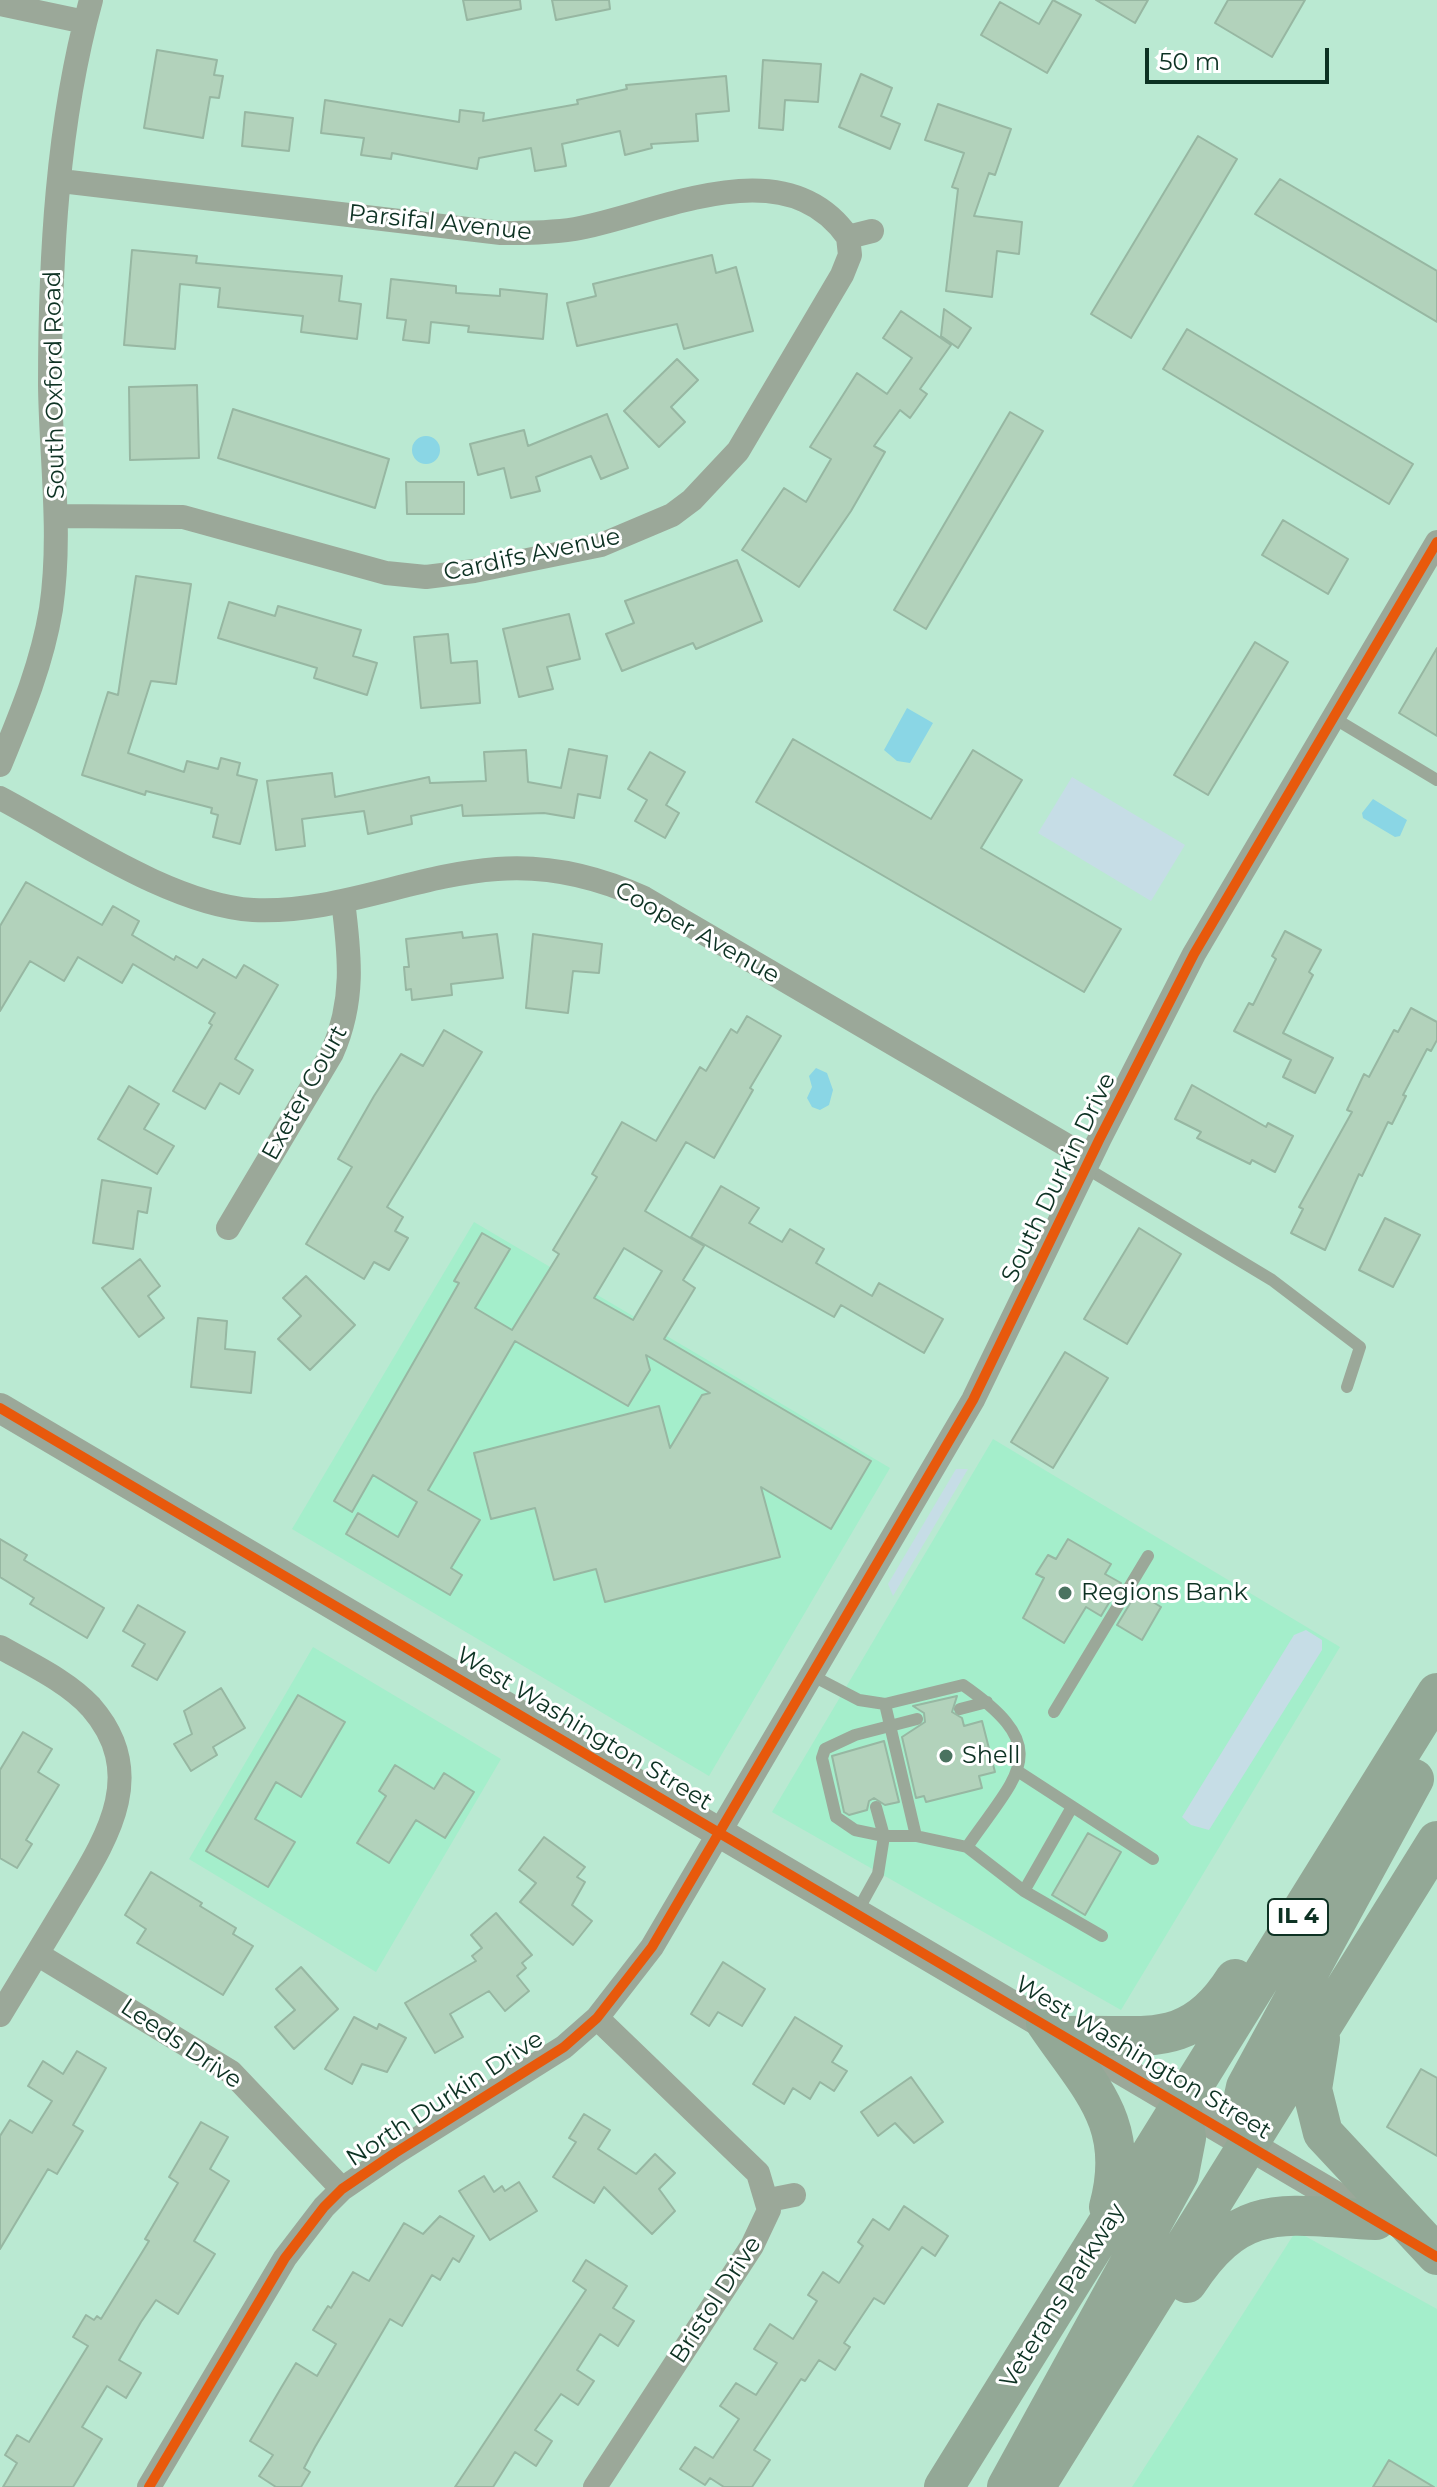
<!DOCTYPE html>
<html>
<head>
<meta charset="utf-8">
<style>
	body { margin:0 }
	#map { position:relative; width:1437px; height:2487px; overflow:hidden; background:#bae9d2; font-family:Montserrat,sans-serif }
	canvas { display:block }
	.scale { position:absolute; left:1145px; top:48px; width:184px; height:36px; box-sizing:border-box; border:4px solid #0d3223; border-top:0; padding-left:10px; font-size:24px; line-height:28px; white-space:nowrap; color:#0d3223; -webkit-text-stroke:6px #fff; paint-order:stroke }
</style>
</head>
<body>
<div id="map">
<canvas width="1437" height="2487"></canvas>
<div class="scale">50 m</div>
</div>
<script>
const context = document.querySelector('canvas').getContext('2d');
context.lineJoin = 'round';
function paint(path, color) {
  context.fillStyle = color;
  context.fill(path, 'evenodd');
}
function strokePath(path, color, width, dash) {
  context.strokeStyle = color;
  context.lineWidth = width;
  context.lineCap = dash ? 'butt' : 'round';
  context.setLineDash(dash || []);
  context.stroke(path);
}
function write(font, color, halo, rows, align = 'center') {
  context.font = font + ' Montserrat,sans-serif';
  context.lineWidth = 6;
  context.setLineDash([]);
  context.textBaseline = 'middle';
  context.strokeStyle = halo;
  context.fillStyle = color;
  for (const [text, x, y, turn = 0] of rows) {
    context.save();
    context.translate(x, y);
    context.rotate((+turn || 0) * Math.PI / 180);
    context.textAlign = isNaN(turn) ? turn : align;
    if (halo) context.strokeText(text, 0, 0);
    context.fillText(text, 0, 0);
    context.restore();
  }
}
paint(new Path2D(`
	M474 1222 890 1468 709 1776 292 1529Z
	M993 1439 1340 1647 1121 2010 772 1812Z
	M313 1647 501 1759 376 1972 189 1859Z
	M1296 2231 1437 2309V2487H1132Z`), '#a4eecb');
paint(new Path2D(`
	M1072 777 1185 845 1151 901 1038 833Z
	M956 1469H968L893 1596 888 1584Z
	M1306 1630 1322 1640V1650L1209 1830 1191 1825 1182 1817 1294 1635Z`), '#c6dde6');
paint(new Path2D(`
	M412 450a14 14 0 1 1 28 0a14 14 0 1 1-28 0Z
	M907 708 933 723 910 763 897 761 884 750Z
	M1373 799 1407 820 1400 836 1395 837 1363 818 1362 813Z
	M816 1068 827 1073 833 1090 829 1105 820 1110 812 1107 807 1098 812 1087 809 1076Z`), '#8ad6e5');
const building = new Path2D(`
	M463 0H520L521 9 467 20Z
	M552 0H609L610 9 556 20Z
	M1053 0 1081 15 1047 73 981 35 1000 2 1039 24Z
	M1096 0H1148L1135 23Z
	M1228 0H1305L1272 57 1215 23Z
	M157 50 217 60 214 75 223 76 219 98 210 97 203 138 144 128Z
	M763 60 821 64 818 102 785 100 783 130 759 128Z
	M861 74 892 88 881 116 900 124 890 149 839 127Z
	M726 76 729 111 696 114 698 141 651 144 652 148 625 155 620 131 562 144 566 166 535 171 531 148 479 158 477 169 392 153 391 159 361 155 364 138 321 133 325 100 459 122 460 110 484 113 483 121 578 104 577 100 627 89 626 85Z
	M938 104 1011 129 995 175 989 173 974 216 1022 222 1019 254 997 251 992 297 946 291 958 189 952 187 964 153 925 140Z
	M245 112 293 118 289 151 242 146Z
	M1198 136 1237 159 1131 338 1091 314Z
	M1280 179 1437 271V322L1255 214Z
	M132 250 197 256 196 263 342 276 339 301 361 304 357 339 301 332 303 316 218 307 220 288 180 284 175 349 124 345Z
	M712 255 716 273 736 267 753 331 684 349 677 324 577 346 567 303 596 296 593 284Z
	M391 279 456 286V293L500 296V289L547 294 543 339 468 332 469 326 431 322 429 343 403 340 406 320 387 318Z
	M944 309 971 328 958 348 941 336Z
	M901 311 951 345 920 389 927 394 910 418 900 410 874 446 885 452 851 511 799 587 742 550 784 488 806 502 831 459 810 447 857 373 887 394 912 358 883 338Z
	M1187 329 1413 464 1389 504 1163 369Z
	M677 359 698 380 671 407 685 422 659 447 624 411Z
	M197 385 199 458 130 460 129 387Z
	M233 409 389 459 375 508 218 458Z
	M1010 412 1043 431 926 629 894 610Z
	M607 414 628 468 601 479 591 456 536 477 540 491 511 498 504 468 478 475 470 444 524 430 528 446Z
	M406 482H464V514H407Z
	M1283 520 1348 559 1328 594 1262 555Z
	M737 560 762 621 696 649 693 643 622 671 606 634 634 623 625 601Z
	M136 576 191 584 176 684 151 681 128 753 184 772 187 761 218 769 221 758 240 763 237 775 257 780 240 844 213 837 218 815 211 813 212 808 146 791 145 795 82 775 108 692 118 695Z
	M229 602 275 616 278 606 361 630 353 656 377 663 367 695 314 678 317 668 218 638Z
	M569 614 580 659 547 667 553 689 519 697 503 629Z
	M448 634 451 663 477 661 480 703 421 708 414 637Z
	M1255 642 1288 662 1208 795 1174 775Z
	M1437 648V736L1399 713Z
	M793 739 931 819 973 750 1022 780 981 848 1121 929 1084 992 756 802Z
	M569 749 607 756 600 798 578 794 574 818 544 813 463 816 462 805 411 816 412 824 368 834 364 811 302 819 305 846 276 850 267 781 332 773 335 797 429 777 430 783 486 781 484 752 526 750 528 782 561 788Z
	M650 752 685 772 666 805 679 813 665 838 635 821 647 800 628 789Z
	M26 882 102 925 113 906 139 921 132 935 174 960 176 956 197 968 203 959 236 978 244 965 278 985 235 1059 253 1070 239 1094 220 1083 205 1109 173 1091 212 1025 209 1023 215 1013 133 964 122 983 78 957 64 981 30 961 0 1011V926Z
	M1285 931 1321 950 1309 972 1313 975 1283 1033 1333 1058 1315 1093 1283 1077 1291 1060 1234 1031 1249 1003 1253 1005 1276 959 1272 956Z
	M462 932 463 938 497 934 503 978 451 984 452 995 412 1000 411 989 406 990 404 967H409L406 939Z
	M533 934 602 944 599 973 573 971 568 1013 526 1008Z
	M1411 1008 1437 1022V1040L1431 1051 1427 1049 1403 1095 1406 1096 1392 1124 1388 1122 1362 1176 1359 1174 1325 1250 1291 1233 1303 1209 1299 1207 1352 1112 1347 1110 1364 1074 1369 1077 1394 1030 1398 1032Z
	M747 1016 781 1036 750 1088 753 1090 714 1158 686 1142 645 1211 704 1246 683 1280 695 1288 664 1339 871 1461 831 1529 761 1487 780 1557 605 1602 596 1569 554 1580 535 1508 491 1519 474 1453 659 1406 670 1448 702 1395 710 1393 646 1355 650 1370 628 1406 515 1341 428 1490 480 1520 451 1568 462 1575 450 1595 346 1534 358 1513 398 1537 417 1502 373 1475 352 1512 334 1501 459 1283 454 1281 482 1233 510 1249 475 1308 512 1330 559 1254 553 1250 597 1177 592 1174 622 1122 656 1141 700 1067 706 1071 731 1029 737 1033ZM624 1248 662 1271 633 1320 594 1298Z
	M444 1030 482 1052 387 1207 403 1217 395 1231 408 1238 389 1270 374 1262 364 1279 306 1244 352 1167 338 1159 374 1096 401 1054 423 1066Z
	M1192 1085 1266 1127 1268 1123 1293 1136 1275 1172 1252 1160 1250 1164 1197 1138 1201 1132 1175 1119Z
	M129 1086 159 1104 144 1129 174 1146 157 1174 98 1139Z
	M102 1180 151 1188 147 1213 138 1211 133 1249 93 1243Z
	M721 1186 759 1208 749 1223 782 1242 790 1229 824 1249 816 1263 872 1296 879 1283 943 1319 924 1353 841 1305 834 1317 691 1237Z
	M1385 1218 1420 1235 1393 1287 1359 1270Z
	M1139 1228 1181 1254 1127 1344 1084 1319Z
	M140 1259 160 1286 148 1296 164 1318 139 1337 102 1288Z
	M306 1276 355 1325 310 1370 278 1339 301 1316 283 1298Z
	M198 1318 227 1321 225 1349 255 1352 251 1393 191 1387Z
	M1065 1352 1108 1378 1053 1468 1011 1442Z
	M0 1539 27 1555 24 1560 104 1608 87 1638 30 1604 34 1598 0 1577Z
	M1068 1539 1111 1564 1105 1574 1121 1583 1101 1616 1086 1607 1064 1643 1023 1618 1044 1578 1036 1574 1048 1555 1056 1559Z
	M1137 1592 1161 1607 1142 1640 1117 1625Z
	M138 1605 185 1632 157 1680 132 1666 145 1644 123 1631Z
	M221 1688 245 1728 213 1747 217 1755 191 1771 174 1744 192 1734 184 1711Z
	M298 1695 345 1722 301 1797 276 1782 255 1819 295 1842 268 1887 206 1851Z
	M957 1696 952 1712 962 1718 964 1726 982 1721 995 1772 979 1776 982 1788 926 1802 924 1796 916 1798 902 1737 925 1722 924 1713 913 1706Z
	M23 1732 52 1749 38 1772 59 1785 26 1840 32 1844 17 1868 0 1858V1770Z
	M884 1741 899 1802 885 1805 874 1798 869 1801 867 1810 849 1815 844 1812 832 1756Z
	M395 1765 434 1789 444 1773 474 1792 445 1838 416 1820 389 1863 357 1843 386 1796 379 1791Z
	M1088 1833 1121 1852 1085 1915 1052 1895Z
	M544 1837 585 1867 577 1877 585 1882 572 1905 592 1921 573 1945 520 1902 536 1883 519 1870Z
	M151 1872 202 1903 200 1906 236 1928 233 1934 253 1946 223 1995 137 1943 146 1929 125 1915Z
	M496 1913 532 1955 522 1963 526 1968 517 1976 529 1991 505 2011 489 1991 450 2014 463 2037 435 2053 405 2003 476 1961 472 1956 482 1948 471 1935Z
	M723 1962 765 1989 742 2026 718 2012 709 2026 691 2014Z
	M301 1967 338 2009 294 2049 275 2027 295 2010 276 1989Z
	M354 2017 377 2029 379 2024 406 2038 387 2072 362 2064 352 2084 325 2069Z
	M795 2017 842 2046 832 2062 847 2071 834 2091 820 2082 810 2099 793 2088 784 2104 753 2084Z
	M77 2051 106 2068 73 2125 83 2131 57 2174 48 2169 0 2249V2136L10 2120 32 2133 52 2101 28 2086 43 2061 63 2074Z
	M1421 2069 1437 2078V2156L1387 2127Z
	M911 2077 943 2122 914 2143 895 2123 878 2136 861 2112Z
	M584 2114 610 2130 598 2149 636 2174 655 2154 675 2173 659 2189 675 2211 652 2234 604 2187 594 2203 553 2177 576 2142 569 2138Z
	M201 2122 228 2137 210 2169 229 2181 194 2241 215 2254 178 2314 156 2300 141 2322 119 2360 141 2373 126 2398 107 2386 82 2427 102 2439 73 2487H3L17 2463 5 2455 17 2435 29 2442 88 2346 73 2337 86 2315 94 2320 97 2316 101 2319 149 2241 145 2239 178 2183 169 2177Z
	M484 2176 494 2192 502 2186 505 2191 519 2182 537 2211 490 2240 459 2191Z
	M904 2206 948 2236 935 2256 922 2247 884 2304 874 2298 844 2343 850 2347 835 2370 819 2360 805 2381 801 2379 754 2450 770 2460 752 2487H724L710 2478 705 2485 680 2469 695 2447 713 2458 739 2419 720 2406 736 2383 756 2395 777 2363 754 2349 770 2324 793 2339 817 2301 808 2295 823 2272 839 2283 863 2246 858 2242 873 2219 889 2230Z
	M440 2216 474 2236 459 2262 453 2258 440 2280 432 2275 402 2326 390 2319 315 2447 304 2468 310 2472 301 2487H276L259 2476 273 2455 250 2441 281 2388 296 2363 317 2376 336 2344 313 2330 328 2306 331 2308 353 2272 369 2281 404 2223 423 2234Z
	M586 2260 627 2286 613 2308 634 2321 618 2346 600 2334 577 2370 594 2381 578 2405 561 2394 535 2430 552 2441 536 2466 515 2452 493 2487H455L586 2290 573 2281Z
	M1389 2460 1434 2487H1373Z`);
paint(building, '#b2d2bb');
strokePath(building, '#97b7a2', 2);
strokePath(new Path2D(`
	M1332 717 1437 780
	M1086 1168 1272 1280 1360 1347 1347 1387
	M811 1675 859 1700 885 1704 963 1685C1055 1749 1019 1772 967 1847L916 1836H884L878 1874 857 1912
	M885 1704 916 1836
	M960 1709 987 1702
	M1054 1712 1148 1556
	M1019 1772 1153 1859
	M876 1807 884 1836 855 1830 836 1817 822 1758 825 1749 855 1735 917 1719
	M967 1847 1024 1891 1102 1936
	M1024 1891 1072 1807`), '#9ba899', 12);
strokePath(new Path2D(`
	M0 4 85 22
	M61 181 501 233C526 233 550 233 575 229 659 214 784 146 848 237
	M848 237 872 231
	M58 516 183 517 386 573 426 577 474 571 601 545 672 515 692 500 738 451 842 275 850 255 848 237
	M0 765C21 714 42 664 51 609 62 534 51 461 50 385 50 258 57 123 91 0
	M0 798C72 836 172 905 253 910 337 914 414 875 497 869 548 865 598 877 644 898L1090 1159
	M228 1228 332 1053C355 1001 350 956 343 901
	M0 1647C30 1664 67 1681 91 1707 151 1776 104 1842 66 1906 44 1942 22 1979 0 2015
	M37 1954 231 2072 342 2189
	M769 2200 794 2195
	M149 2487 285 2258 324 2207 342 2189 395 2153 564 2047 597 2018 652 1947 973 1400 1100 1138 1194 954 1437 542
	M595 2487 752 2246 769 2210 758 2173 597 2018`), '#9ba899', 24);
strokePath(new Path2D(`
	M0 1408 1374 2219`), '#9ba899', 30);
strokePath(new Path2D(`
	M1046 2023C1090 2088 1132 2123 1109 2207
	M1068 2036C1143 2033 1189 2052 1235 1979
	M1320 2039 1312 2089 1323 2133 1437 2255
	M1248 2144 1241 2110 1246 2087 1414 1779
	M1187 2283C1242 2198 1287 2216 1376 2220
	M944 2487 1437 1693
	M1007 2487 1179 2174 1186 2138 1181 2104
	M1035 2487 1437 1841`), '#93a896', 40);
strokePath(new Path2D(`
	M0 1408 1437 2257
	M149 2487 285 2258 324 2207 342 2189 395 2153 564 2047 597 2018 652 1947 973 1400 1100 1138 1194 954 1437 542`), '#e8590c', 10);
for (const [x, y, r, color] of [
	[1065,1593,8,"#4a7260"],
	[946,1756,8,"#4a7260"]
]) {
  const dot = new Path2D();
  dot.arc(x, y, r, 0, 2 * Math.PI);
  context.fillStyle = color;
  context.fill(dot);
  strokePath(dot, '#fff', 3);
}
for (const [x, y, w] of [
	[1298,1917,60]
]) {
  const box = new Path2D();
  box.roundRect(x - w / 2, y - 18, w, 36, 6);
  context.fillStyle = '#fff';
  context.fill(box);
  strokePath(box, '#0d3223', 2);
}
write('bold 22px', '#0d3223', null, [
	["IL 4",1298,1917]
]);
write('24px', '#0d3223', '#fff', [
	["Parsifal Avenue",440,223,6],
	["South Oxford Road",55,385,-91],
	["Cardifs Avenue",532,555,-12],
	["Cooper Avenue",697,933,29],
	["Exeter Court",305,1093,-61],
	["South Durkin Drive",1059,1178,-64],
	["West Washington Street",584,1729,31],
	["Leeds Drive",181,2044,34],
	["West Washington Street",1143,2058,31],
	["North Durkin Drive",445,2099,-33],
	["Veterans Parkway",1063,2296,-58],
	["Bristol Drive",716,2300,-57]
]);
write('24px', '#0d3223', '#fff', [
	["Regions Bank",1081,1593],
	["Shell",962,1756]
], 'left');
</script>
</body>
</html>
